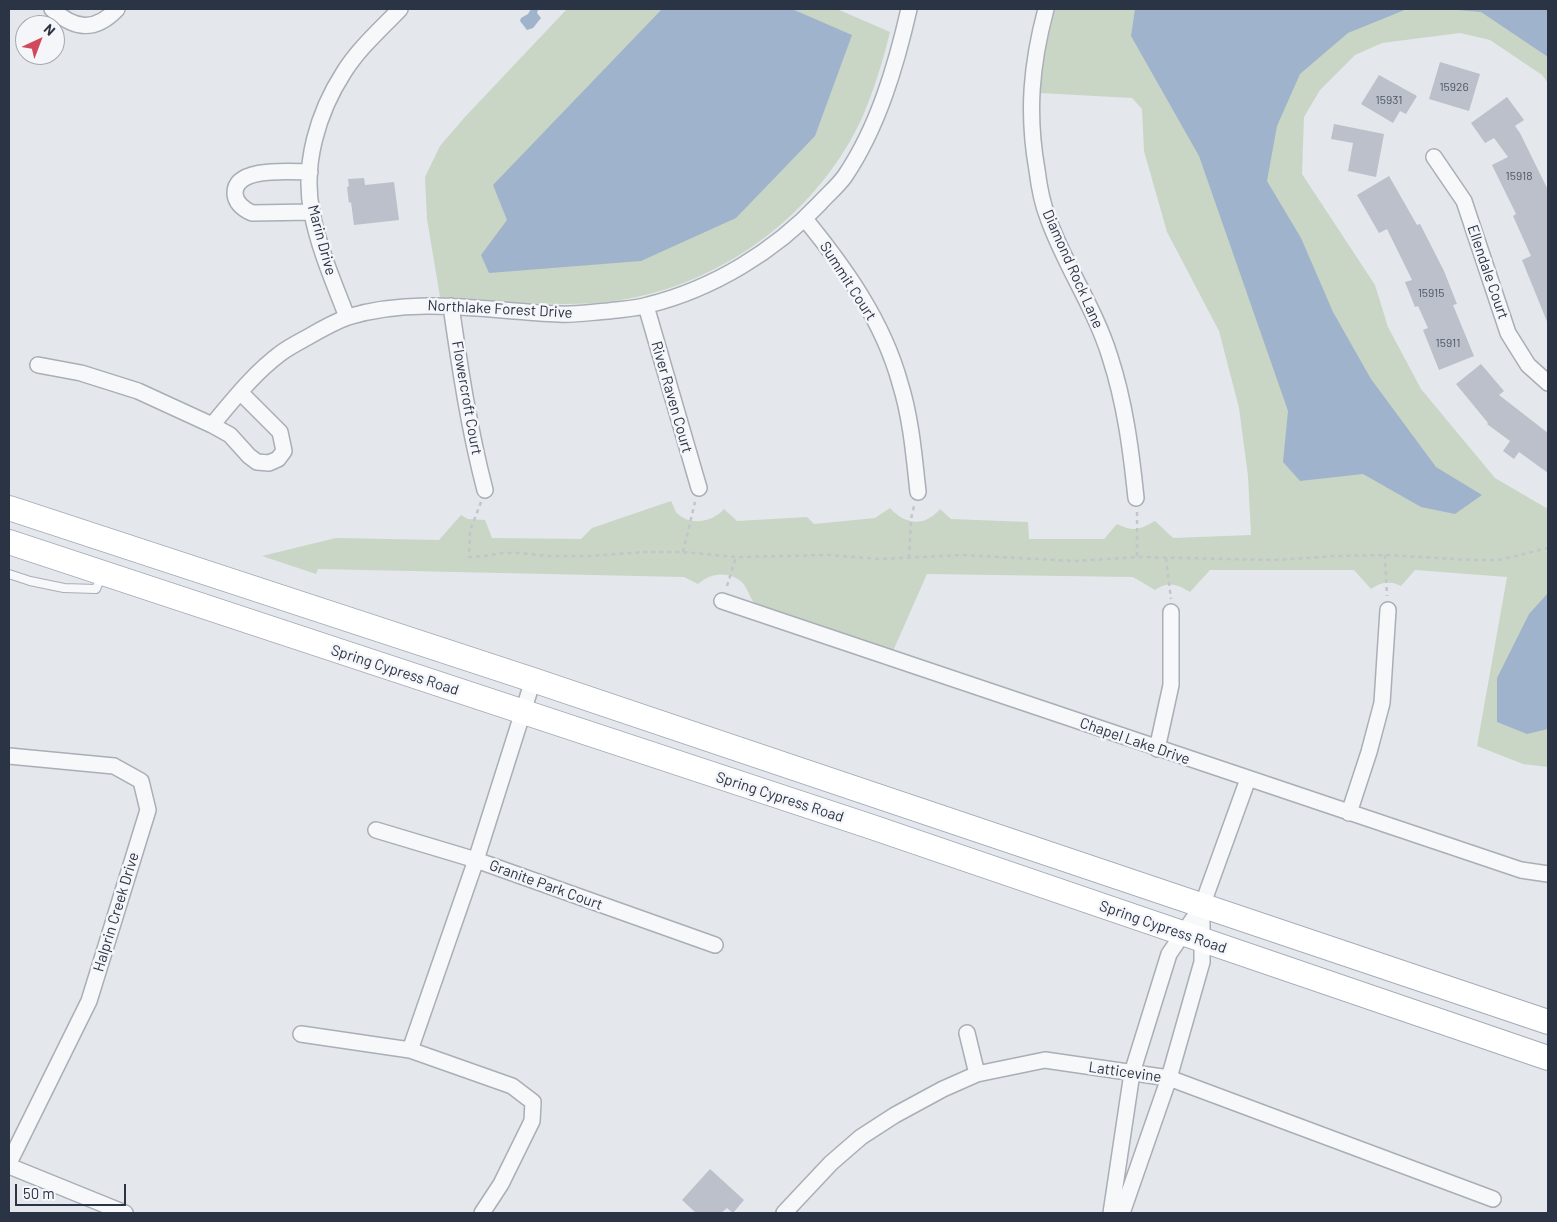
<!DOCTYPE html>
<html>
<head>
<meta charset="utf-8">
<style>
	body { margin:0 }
	#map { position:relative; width:1557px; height:1222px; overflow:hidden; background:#e4e7ec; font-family:Barlow,sans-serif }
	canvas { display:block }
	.frame { position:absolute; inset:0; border:10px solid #2b3445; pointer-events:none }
	.north { position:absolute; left:15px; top:15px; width:50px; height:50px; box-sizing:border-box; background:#f4f6f9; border:1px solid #a4a8b1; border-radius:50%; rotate:43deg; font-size:14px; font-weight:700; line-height:20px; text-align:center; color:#2b3445 }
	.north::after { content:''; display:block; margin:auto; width:18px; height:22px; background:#d1495b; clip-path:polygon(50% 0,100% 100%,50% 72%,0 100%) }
	.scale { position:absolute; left:15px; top:1184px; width:111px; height:22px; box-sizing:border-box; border:2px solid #2b3445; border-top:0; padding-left:6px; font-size:15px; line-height:18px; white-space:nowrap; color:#2b3445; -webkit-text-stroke:4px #f4f6f9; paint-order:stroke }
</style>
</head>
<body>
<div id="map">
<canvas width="1557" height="1222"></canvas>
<div class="frame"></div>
<div class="north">N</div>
<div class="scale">50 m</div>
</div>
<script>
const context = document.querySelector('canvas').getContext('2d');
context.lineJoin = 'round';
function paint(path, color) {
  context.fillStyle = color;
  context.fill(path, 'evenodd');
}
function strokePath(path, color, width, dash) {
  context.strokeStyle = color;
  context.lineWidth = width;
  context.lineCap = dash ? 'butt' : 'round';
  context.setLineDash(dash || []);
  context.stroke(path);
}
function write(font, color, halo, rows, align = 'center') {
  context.font = font + ' Barlow,sans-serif';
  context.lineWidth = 5;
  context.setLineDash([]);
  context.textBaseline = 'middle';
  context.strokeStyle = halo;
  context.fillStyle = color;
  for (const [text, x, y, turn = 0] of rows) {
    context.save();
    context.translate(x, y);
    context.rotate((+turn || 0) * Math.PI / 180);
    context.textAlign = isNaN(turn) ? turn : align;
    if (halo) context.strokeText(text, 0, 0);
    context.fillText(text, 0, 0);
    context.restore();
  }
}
paint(new Path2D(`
	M567 9H837L890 32C883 61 874 90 862 118 814 221 708 295 595 303 543 307 492 299 440 297L427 219 425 177 440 146 464 118Z
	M1055 9H1548V83L1542 75 1490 40 1460 33 1382 43 1355 55 1320 90 1304 117 1302 174 1375 285 1388 327 1421 389 1495 478 1548 509V767L1523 764 1477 746 1507 577 1415 570 1401 586C1389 580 1381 582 1371 589L1354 570H1210L1190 592C1177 584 1168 581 1155 590L1133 577 927 574 893 651 758 606C750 600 750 594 745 586 739 576 723 572 712 576 707 577 702 581 698 584L684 577 318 569 316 574 262 556 336 538 439 540 461 515 468 519 485 520 492 538 581 539 592 528 671 501C673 504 674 509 676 512 689 527 713 522 724 509L737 521 807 517 814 524 875 518 890 508C905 525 925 527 940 509L951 519 1028 522 1029 539H1104L1117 524C1134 532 1139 530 1155 521L1173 538 1251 535 1248 476 1239 408 1219 331 1167 232 1144 151 1142 109 1132 98 1040 93 1042 64Z`), '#c9d6c5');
paint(new Path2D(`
	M531 9 538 10 537 13 541 18 533 28 527 30 520 21 521 18 528 14Z
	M662 9H792L852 35 815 136 736 218 641 261 489 273 481 255 507 220 493 185Z
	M1135 9H1407L1348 33 1300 74 1277 126 1267 181 1301 238 1333 312 1371 379 1436 467 1482 495 1455 514 1421 507 1363 474 1300 481 1283 462 1288 411 1199 156 1131 36Z
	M1445 9H1548V57L1481 12Z
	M1548 593V729L1527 734 1497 722V678L1529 614Z`), '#9fb4cc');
paint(new Path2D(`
	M1440 62 1480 74 1469 111 1429 99Z
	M1379 75 1417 96 1406 114 1400 111 1393 123 1361 104Z
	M1507 97 1524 120 1515 126 1520 133 1548 190V324L1522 260 1531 256 1513 216 1516 214 1492 165 1508 157 1494 138 1485 143 1471 123Z
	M1334 124 1384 134 1376 177 1348 171 1353 143 1331 139Z
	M1389 176 1417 225 1420 224 1444 271 1457 304 1453 305 1474 356 1439 370 1423 330 1428 328 1418 306 1415 307 1405 282 1412 280 1387 229 1379 233 1357 195Z
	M364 178 365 185 394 182 399 220 354 225 351 202 349 203 347 187 349 186 348 179Z
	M1481 364 1504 391 1499 395 1548 433V473L1519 452 1514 459 1503 451 1510 441 1487 424 1488 423 1456 384Z
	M710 1169 744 1200 733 1213 727 1208 721 1213H696L682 1200Z`), '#bbc0ca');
const service = new Path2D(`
	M9 574 30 581 64 588 96 589 101 577`);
const minor = new Path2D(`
	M52 9C75 30 95 32 117 9
	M1046 9C1031 65 1027 113 1037 170 1039 186 1042 203 1048 218 1065 266 1095 308 1110 357 1125 403 1131 450 1136 498
	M1434 157 1464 201 1508 333 1528 365 1548 383
	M310 172C291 172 234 166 235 194 236 204 243 209 252 213L312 212
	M805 219C845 268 883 321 900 383 911 418 914 455 918 492
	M451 306C460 368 469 429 485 490
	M646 306 699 488
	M347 317C334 283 319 249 312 213 302 165 318 112 344 72 359 48 381 29 400 9
	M38 365 81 373 138 391 212 425 230 435 249 456 257 462 269 463 278 459 284 451 280 432 240 392
	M212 425C233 400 254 373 281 353 289 347 299 342 308 337 320 330 334 322 348 317 417 296 488 311 559 314 575 315 592 312 608 311 621 309 635 309 648 305 713 289 775 251 820 203 828 194 838 186 845 176 878 127 896 66 909 9
	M722 601 1521 870 1548 874
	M1157 749 1171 685V612
	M9 756 114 766 141 781 148 810 89 1001 9 1163
	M1349 813 1369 752 1382 703 1388 610
	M376 830 476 860 715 945
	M967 1033 977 1074
	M301 1034 410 1050 512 1086 533 1102 532 1121 501 1184 482 1213
	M410 1050 476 860 533 680
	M9 1166 125 1213
	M784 1213 831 1163 861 1137 895 1115 943 1089 977 1074 1045 1060 1169 1078 1493 1199
	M1111 1213 1132 1073 1169 954 1202 906 1248 779
	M1122 1213 1169 1078 1202 962V906`);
const primary = new Path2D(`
	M9 508 533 680 1548 1022
	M9 542 869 826 1548 1058`);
strokePath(service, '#a9aeb7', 10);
strokePath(minor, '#a9aeb7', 18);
strokePath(primary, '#a3abb8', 26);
strokePath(new Path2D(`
	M481 502 470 531 469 557 485 556 502 553H519L549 556H589L645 552H683L736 557 828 555 879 559 962 555 1075 561 1137 557 1275 560 1336 556 1385 555 1473 560H1499L1548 548
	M1137 512V557
	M683 552 695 502
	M1385 555 1387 596
	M909 558 911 519 914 506
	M1166 558 1171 599
	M727 586 736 557`), '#c2c5cb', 2.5, [4, 4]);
strokePath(service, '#f7f8fa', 8);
strokePath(minor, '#f7f8fa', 15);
strokePath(primary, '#fff', 24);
write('12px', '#4f5766', null, [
	["15926",1454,87],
	["15931",1389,100],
	["15918",1519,176],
	["15915",1431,293],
	["15911",1448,343]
]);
write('15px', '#2b3445', '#f4f6f9', [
	["Marin Drive",322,240,75],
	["Diamond Rock Lane",1073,269,66],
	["Ellendale Court",1488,272,71],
	["Summit Court",848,281,57],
	["Northlake Forest Drive",500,309,3],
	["River Raven Court",672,397,74],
	["Flowercroft Court",467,398,80],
	["Spring Cypress Road",395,670,18],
	["Chapel Lake Drive",1135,741,19],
	["Spring Cypress Road",780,797,18],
	["Granite Park Court",546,885,20],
	["Halprin Creek Drive",116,912,-73],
	["Spring Cypress Road",1163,927,19],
	["Latticevine",1125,1072,8]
]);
</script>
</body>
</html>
